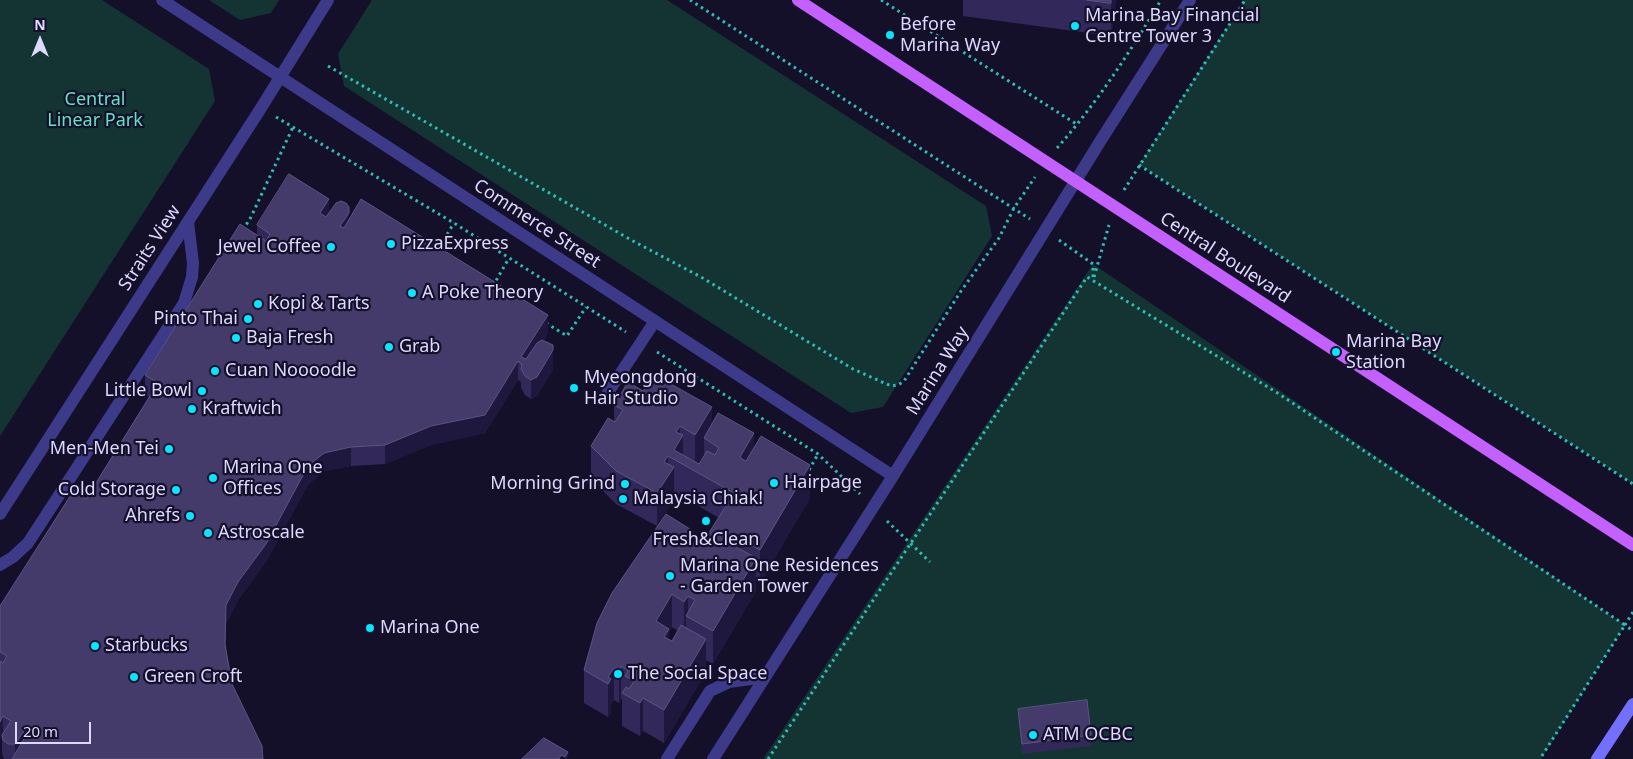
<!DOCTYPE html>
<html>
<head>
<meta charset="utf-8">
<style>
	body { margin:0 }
	#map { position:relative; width:1633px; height:759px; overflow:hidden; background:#14102a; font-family:"Noto Sans",sans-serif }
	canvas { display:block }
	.north { position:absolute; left:15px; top:15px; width:50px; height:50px; -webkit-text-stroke:4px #14102a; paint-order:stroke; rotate:0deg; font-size:14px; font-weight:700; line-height:20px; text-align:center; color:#ddd9ff }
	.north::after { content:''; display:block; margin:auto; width:18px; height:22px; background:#ddd9ff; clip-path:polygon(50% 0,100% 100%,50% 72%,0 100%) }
	.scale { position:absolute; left:15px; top:722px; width:76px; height:22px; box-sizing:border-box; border:2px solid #ddd9ff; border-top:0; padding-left:6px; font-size:15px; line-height:18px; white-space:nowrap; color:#ddd9ff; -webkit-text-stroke:4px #14102a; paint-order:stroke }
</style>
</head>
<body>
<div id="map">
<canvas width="1633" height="759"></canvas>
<div class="north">N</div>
<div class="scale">20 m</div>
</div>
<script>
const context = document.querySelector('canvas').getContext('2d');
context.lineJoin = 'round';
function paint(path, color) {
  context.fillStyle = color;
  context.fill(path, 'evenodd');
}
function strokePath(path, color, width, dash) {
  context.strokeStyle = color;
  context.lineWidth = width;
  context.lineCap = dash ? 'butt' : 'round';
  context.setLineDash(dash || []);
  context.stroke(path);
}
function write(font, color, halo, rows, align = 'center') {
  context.font = font + ' "Noto Sans",sans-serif';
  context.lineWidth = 4.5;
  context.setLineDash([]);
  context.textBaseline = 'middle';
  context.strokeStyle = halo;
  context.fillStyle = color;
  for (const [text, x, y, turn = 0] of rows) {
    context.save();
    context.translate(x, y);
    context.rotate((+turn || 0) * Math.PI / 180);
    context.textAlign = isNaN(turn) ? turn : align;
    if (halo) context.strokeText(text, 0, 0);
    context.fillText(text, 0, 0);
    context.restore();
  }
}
paint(new Path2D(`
	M0 0H102L209 69 215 101 0 436Z
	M209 0H279L271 13 240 20Z
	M372 0H667L986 206 992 236 883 407 851 413 344 86 338 54Z
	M1244 0H1633V484L1139 165Z
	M1093 264 1625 625 1541 759H763Z`), '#133433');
strokePath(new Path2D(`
	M690 0 1030 219
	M881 0 1078 125
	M328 66 633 241 701 277 853 369 891 386 898 385 904 381 961 291 999 238 1014 208 1035 177
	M276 117 454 223 626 332
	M1057 148C1097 103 1130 52 1161 0
	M1139 165 1633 484
	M1124 190 1245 0
	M243 230 251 217 293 127
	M1059 240 1093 264V280
	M437 251 454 223
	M1094 277 1109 225
	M493 286 509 258
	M546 323 567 336 586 307
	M657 352 818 454 860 494
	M809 470 818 454
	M887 521 930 562
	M1633 612 1625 625 1633 631
	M768 759 1087 277 1276 392 1625 625 1540 759`), '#2dbfb7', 3, [2.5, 4]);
strokePath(new Path2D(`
	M607 394 655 321
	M0 565 13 557 28 543 184 303 192 277 193 263 188 222
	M667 759 710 691 729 682 765 677`), '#3d3a8a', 12);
strokePath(new Path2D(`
	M162 0 893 476
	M0 514 261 108 328 0
	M713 759 893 476 1101 140 1190 0`), '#3d3a8a', 12);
strokePath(new Path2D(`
	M1597 759 1633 704`), '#7470ff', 12);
strokePath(new Path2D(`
	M798 0 1633 545`), '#c460ff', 12);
paint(new Path2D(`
	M963 0H1116L1111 36 963 16Z
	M329 212 349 220 548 333 544 340 553 369 537 396 531 399 525 395 521 388V382L518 380 485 433 431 445 385 464 351 466 324 471 308 485 266 562 238 600 226 624V647L232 684 263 759H4L2 754V736L0 740V606L86 499 149 397 145 394V375L257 236V225Z
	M643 391 712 425 754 448 810 498 760 583 756 580V591L713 664 706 660V672L664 743 643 731 640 736 622 726V699H621L619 703 614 700 611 704V712L608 717 584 703V670L693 543 700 547 719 518 674 492V499L657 526 616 504 591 479V446L614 421V405ZM704 454V457L699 464 698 463ZM672 627 678 631 672 641 669 639V632Z
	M1018 709 1091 735V746L1022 754 1018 719Z`), '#322859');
paint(new Path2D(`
	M1111 0H1116L1111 36Z
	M329 199V218L320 232V213Z
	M349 213V231L340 226Z
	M548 315V333L523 373 521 357Z
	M553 350V369L537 396 531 399V380Z
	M518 361V380L485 433 431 445 385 464V445Z
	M712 407V440L704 438V454L695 467V435Z
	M680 426V440L683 435V464L674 450 676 432Z
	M754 433V466L740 457Z
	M351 447V466L324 471 308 485 266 562 238 600 226 624 225 664 226 605 238 582 308 466 324 453Z
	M668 456V476L674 467V499L657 526V493L664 462Z
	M810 465V498L760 583V550Z
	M693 531V564L688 540Z
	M740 539V571L736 547Z
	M756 558V591L713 664V631Z
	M672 594V627L669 632V662L656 621Z
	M688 596V617L686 616V632L684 635V602Z
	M706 639V672L664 743V710Z
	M621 666V699L619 703V671Z
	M614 668V700L611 704V712L608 717V677Z
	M643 698V731L640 736V703Z
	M3 716V735L0 740V722Z
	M25 730V748L15 759V744Z
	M568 752V759H565V757Z`), '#1e173e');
const building = new Path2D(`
	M1087 0H1111V3Z
	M289 174 329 199 320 213 326 217 336 203 341 201 346 203 349 207V213L340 226 344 228 361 199 548 315 521 357 526 359 537 343 542 340 553 345V350L537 377 531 380 525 376 521 369 522 365 518 361 485 415 431 426 385 445 351 447 324 453 308 466 266 544 238 582 226 605 225 645 232 684 262 746 263 759H12L28 732 25 730 15 744H8L3 740 2 735 11 721 3 716 0 722V661L3 663 7 656 0 652V606L74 490 86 499 158 383 145 375 240 224 266 241 270 234 257 225Z
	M653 374 712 407 695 435 680 426 676 432 683 435 674 450 699 464 707 451 715 455 719 448 704 438 718 413 754 433 740 457 745 461H746L761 436 810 465 760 550 740 539 736 547 756 558 713 631 686 616 695 600 688 596 684 602 672 594 656 621 669 629 664 637 672 641 681 625 706 639 664 710 643 698 640 703 622 693 626 687 629 689 634 681 625 676 628 671 621 666 619 671 614 668 608 677 611 679 608 684 584 670 597 623 612 593 666 514 693 531 688 540 700 547 734 493 668 456 664 462 674 467 657 493 616 471 591 446 608 418 615 422 623 410 614 405 628 382 643 391Z
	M1087 700 1091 735 1022 744 1018 709Z
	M544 738 568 752 565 757 561 755 559 759H522Z`);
paint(building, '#443b6a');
strokePath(building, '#5c5482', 1);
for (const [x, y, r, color] of [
	[1075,26,5,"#05e6ff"],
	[890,35,5,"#05e6ff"],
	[391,244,5,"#05e6ff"],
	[331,247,5,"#05e6ff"],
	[412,293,5,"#05e6ff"],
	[258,304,5,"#05e6ff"],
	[248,319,5,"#05e6ff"],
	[236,338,5,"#05e6ff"],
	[389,347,5,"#05e6ff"],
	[1336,352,5,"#05e6ff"],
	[215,371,5,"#05e6ff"],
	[574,388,5,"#05e6ff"],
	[202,391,5,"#05e6ff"],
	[192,409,5,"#05e6ff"],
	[169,449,5,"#05e6ff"],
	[213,478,5,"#05e6ff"],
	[774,483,5,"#05e6ff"],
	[625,484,5,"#05e6ff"],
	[176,490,5,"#05e6ff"],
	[623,499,5,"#05e6ff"],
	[190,516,5,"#05e6ff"],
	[706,521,5,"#05e6ff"],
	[208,533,5,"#05e6ff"],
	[670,576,5,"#05e6ff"],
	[370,628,5,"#05e6ff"],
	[95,646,5,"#05e6ff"],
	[618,674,5,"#05e6ff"],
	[134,677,5,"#05e6ff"],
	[1033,735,5,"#05e6ff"]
]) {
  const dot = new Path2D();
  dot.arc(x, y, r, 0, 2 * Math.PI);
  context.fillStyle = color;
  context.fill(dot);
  strokePath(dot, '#14102a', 2);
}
write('18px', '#ddd9ff', '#14102a', [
	["Marina Bay Financial",1085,16],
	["Centre Tower 3",1085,37],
	["Before",900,25],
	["Marina Way",900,46],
	["PizzaExpress",401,244],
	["Jewel Coffee",321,247,"right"],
	["A Poke Theory",422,293],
	["Kopi & Tarts",268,304],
	["Pinto Thai",238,319,"right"],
	["Baja Fresh",246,338],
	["Marina Bay",1346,342],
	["Station",1346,363],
	["Grab",399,347],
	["Cuan Noooodle",225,371],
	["Myeongdong",584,378],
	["Hair Studio",584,399],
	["Little Bowl",192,391,"right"],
	["Kraftwich",202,409],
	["Men-Men Tei",159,449,"right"],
	["Marina One",223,468],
	["Offices",223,489],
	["Hairpage",784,483],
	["Morning Grind",615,484,"right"],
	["Cold Storage",166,490,"right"],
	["Malaysia Chiak!",633,499],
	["Ahrefs",180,516,"right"],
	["Astroscale",218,533],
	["Fresh&Clean",706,540,"center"],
	["Marina One Residences",680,566],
	["- Garden Tower",680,587],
	["Marina One",380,628],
	["Starbucks",105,646],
	["The Social Space",628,674],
	["Green Croft",144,677],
	["ATM OCBC",1043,735]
], 'left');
write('18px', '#60e4c3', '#14102a', [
	["Central",95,100],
	["Linear Park",95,121]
]);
write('18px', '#ddd9ff', '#14102a', [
	["Commerce Street",537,224,33],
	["Straits View",150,248,-57],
	["Central Boulevard",1225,258,33],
	["Marina Way",938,371,-58]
]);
</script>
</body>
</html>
